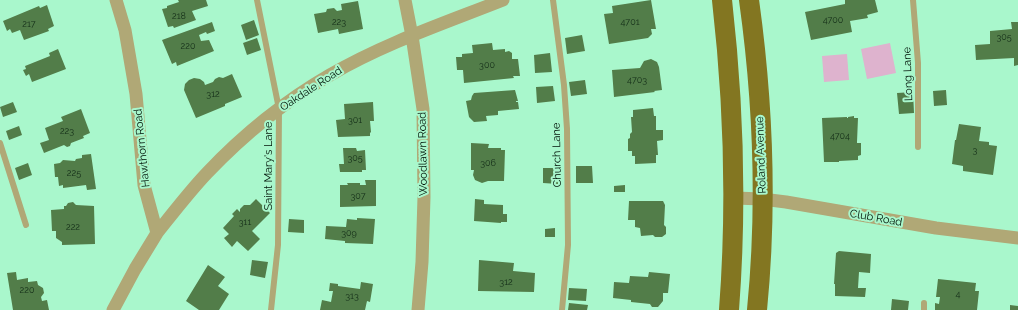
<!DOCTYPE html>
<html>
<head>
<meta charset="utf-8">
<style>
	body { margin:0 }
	canvas { display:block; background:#a9f7cc }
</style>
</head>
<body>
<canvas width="1018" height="310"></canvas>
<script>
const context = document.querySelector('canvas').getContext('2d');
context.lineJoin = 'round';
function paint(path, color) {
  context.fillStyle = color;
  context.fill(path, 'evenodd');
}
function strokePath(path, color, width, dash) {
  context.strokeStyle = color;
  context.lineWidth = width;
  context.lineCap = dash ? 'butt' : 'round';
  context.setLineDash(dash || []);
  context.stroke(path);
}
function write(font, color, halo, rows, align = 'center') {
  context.font = font + ' Raleway,sans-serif';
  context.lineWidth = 4;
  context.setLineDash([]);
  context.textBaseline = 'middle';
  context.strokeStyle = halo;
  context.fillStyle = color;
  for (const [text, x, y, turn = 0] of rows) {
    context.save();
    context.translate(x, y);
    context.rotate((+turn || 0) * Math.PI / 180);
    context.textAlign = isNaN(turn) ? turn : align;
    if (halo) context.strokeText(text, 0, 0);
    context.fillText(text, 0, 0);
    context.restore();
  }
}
paint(new Path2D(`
	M890 43 896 73 867 79 861 49Z
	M847 54 849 80 824 82 822 56Z`), '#deb3ce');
paint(new Path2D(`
	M178 0H206L208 6 192 11 196 20 174 28 173 26 168 27 162 9 167 8V6L179 2Z
	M651 0 656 29H651L652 34 648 38 609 44 604 14 613 13 612 6Z
	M845 0H875L878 12 867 15 868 18 850 21 852 32 811 40 805 12 845 4Z
	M358 1 363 29 339 34 338 29 318 33 314 14 326 12 327 9 334 8 337 11 342 10 341 4Z
	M47 5 54 26 48 29 49 31 24 40 20 30 12 33 10 29 7 31 3 21 39 6 40 8Z
	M254 20 259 35 246 40 241 25Z
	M212 22 215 31 207 34 206 32 199 35 201 41 209 40 214 51 177 66 176 62 172 64 162 40Z
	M1011 22H1018V65L1014 66V58L976 60 975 45 990 44V31L1012 29Z
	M582 35 585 51 567 54 565 38Z
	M257 38 261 50 247 55 243 43Z
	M492 43 493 50 505 49V52L509 51 512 53V59H518L520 76H513L514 78 464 83 463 70H457L456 57H462V54L473 53 472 45Z
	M58 49 66 69 32 82 29 74 26 76 23 70 26 69 25 66 50 56 49 53Z
	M550 53 552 72 535 73 534 55Z
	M651 59 657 62 659 67 662 90 654 91 655 92 614 97 612 70 640 68 644 61Z
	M232 74 242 97 225 104V106L196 118 184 90 185 84 189 80 194 78 200 79 204 82 205 85 213 82 215 79 219 77 223 78Z
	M585 80 587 94 571 96 569 82Z
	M553 86 555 101 537 103 536 87Z
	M515 90 518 101H516V102H518L519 109 498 111V115L486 116 487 121 474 122 469 117 466 101 471 100 472 96 474 93Z
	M946 90 947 105 934 106 933 91Z
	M913 92 914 113 899 114 897 93Z
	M13 102 17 112 3 117 0 107Z
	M373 102 374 121H370L371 132 370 133V136L338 137 336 120 345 119 344 104Z
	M653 108 654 116H656V130H663V140L657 141 658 155H656V163L635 164V156H632V151H628V139L630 138V134L632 132 631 117H633V110Z
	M81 109 90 133 83 136 84 138 71 143 70 146 67 147 64 145 44 153 40 143 49 140 45 128 63 121 61 117Z
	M854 116V118H858L857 142V143H861V155L858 156V160L839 161V162H824L822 118 847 117V118H848V117Z
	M959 124 981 127 979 141 989 142V145L997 146 993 175 963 171V166L952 164 955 140H956Z
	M19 126 22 135 9 140 6 131Z
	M471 143 489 144 488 148H501V150H505L504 181H488L482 183 475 180 473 175 474 170H471Z
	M343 148H356L357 151 365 150 366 170H362V172H340L339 164H344Z
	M91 154 96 189 87 190 86 185 63 188V185L59 186 58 177H55L54 164 60 163 63 160 75 161 76 159 82 158V155Z
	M28 163 32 175 19 180 15 168Z
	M576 166H592L593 183H576Z
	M543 168H558V184L543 183Z
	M365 180H376V206L340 207V185H348L347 183H360V185H366Z
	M625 185V192H614V186Z
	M256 199 270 213 252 231 260 239 248 251 237 241 232 247 224 238 229 234 223 228 234 216 232 214 237 209 240 212V209L244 205H250Z
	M475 199 484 200V204L503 205V214H507V222H501V223L474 221Z
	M629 201H663L665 205 664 225 666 227V234L662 237H655L653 235 641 236 640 228 635 227V220H628Z
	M73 202 76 205 94 206 95 244 62 245V242L56 238V231H52L51 210 64 209V206H66L68 203Z
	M357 218 375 219 373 244 345 243V241L325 239 326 226 346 227 347 219 357 220Z
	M289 219 304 220V233L288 232Z
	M555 228V237H545V229Z
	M839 251 871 254 870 273 859 272 858 288H866L865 297 835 296V284H834L836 253Z
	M252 260 268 262 265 278 250 275Z
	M479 260 514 263 513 271 535 273 534 292 478 291Z
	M208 265 225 277 218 286 229 294 219 310H199L186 301Z
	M16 272 17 280 28 278V282L37 281 38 285 43 288 44 293 41 297 42 301 47 300 49 310H13L7 273Z
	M649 272 670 274 668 293H663V301L658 307H652L650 304 631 302V300L613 298 614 282 629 283 630 276 648 277Z
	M938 279 976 283 975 291H979L977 310H935V303L939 304 940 297H936Z
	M361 282 373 284 370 302 367 301 365 310H320L322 300 331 302 333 291H329L330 283 338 284V286L360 289Z
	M569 288 587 289 586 301 568 300Z
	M892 299 909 301 908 310H891Z
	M569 303 588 305 587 310H568Z
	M1010 305 1018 306V310H1010Z`), '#527d49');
strokePath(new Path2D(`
	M257 0 279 109 278 245 271 310
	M553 0 564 85 567 129 568 245 562 310
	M913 0 918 63V147
	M0 143 26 225
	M924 310V303`), '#b0a876', 6);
strokePath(new Path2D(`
	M405 0 412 36 423 109 424 197 422 262 418 310
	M735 198 762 199 786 202 936 228 1018 238
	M157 233C173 213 189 192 207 173 243 135 285 101 330 75 385 43 445 23 503 0
	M113 310 135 269 157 233 144 185 136 94 125 30 116 0`), '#b0a876', 13);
strokePath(new Path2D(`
	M722 0C734 105 737 205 729 310
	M749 0C763 101 767 209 757 310`), '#837621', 20);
write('9px', '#142e18', null, [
	["218",179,16],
	["4700",833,20],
	["223",339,22],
	["4701",630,22],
	["217",29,24],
	["305",1004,37],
	["220",188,46],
	["300",487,65],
	["4703",637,80],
	["312",213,94],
	["301",355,120],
	["223",67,131],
	["4704",840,136],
	["3",975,150],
	["305",355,158],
	["306",488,163],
	["225",74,173],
	["307",358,196],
	["311",245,222],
	["222",73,227],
	["309",349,233],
	["312",506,282],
	["220",27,290],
	["4",958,294],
	["313",352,296]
]);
write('11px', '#001308', '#a9f7cc', [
	["Long Lane",908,74,-92],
	["Oakdale Road",311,89,-33],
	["Hawthorn Road",142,148,-96],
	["Woodlawn Road",423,154,-91],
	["Church Lane",557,155,-91],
	["Roland Avenue",761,155,-92],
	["Saint Mary's Lane",269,166,-90],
	["Club Road",876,218,10]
]);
</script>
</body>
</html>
